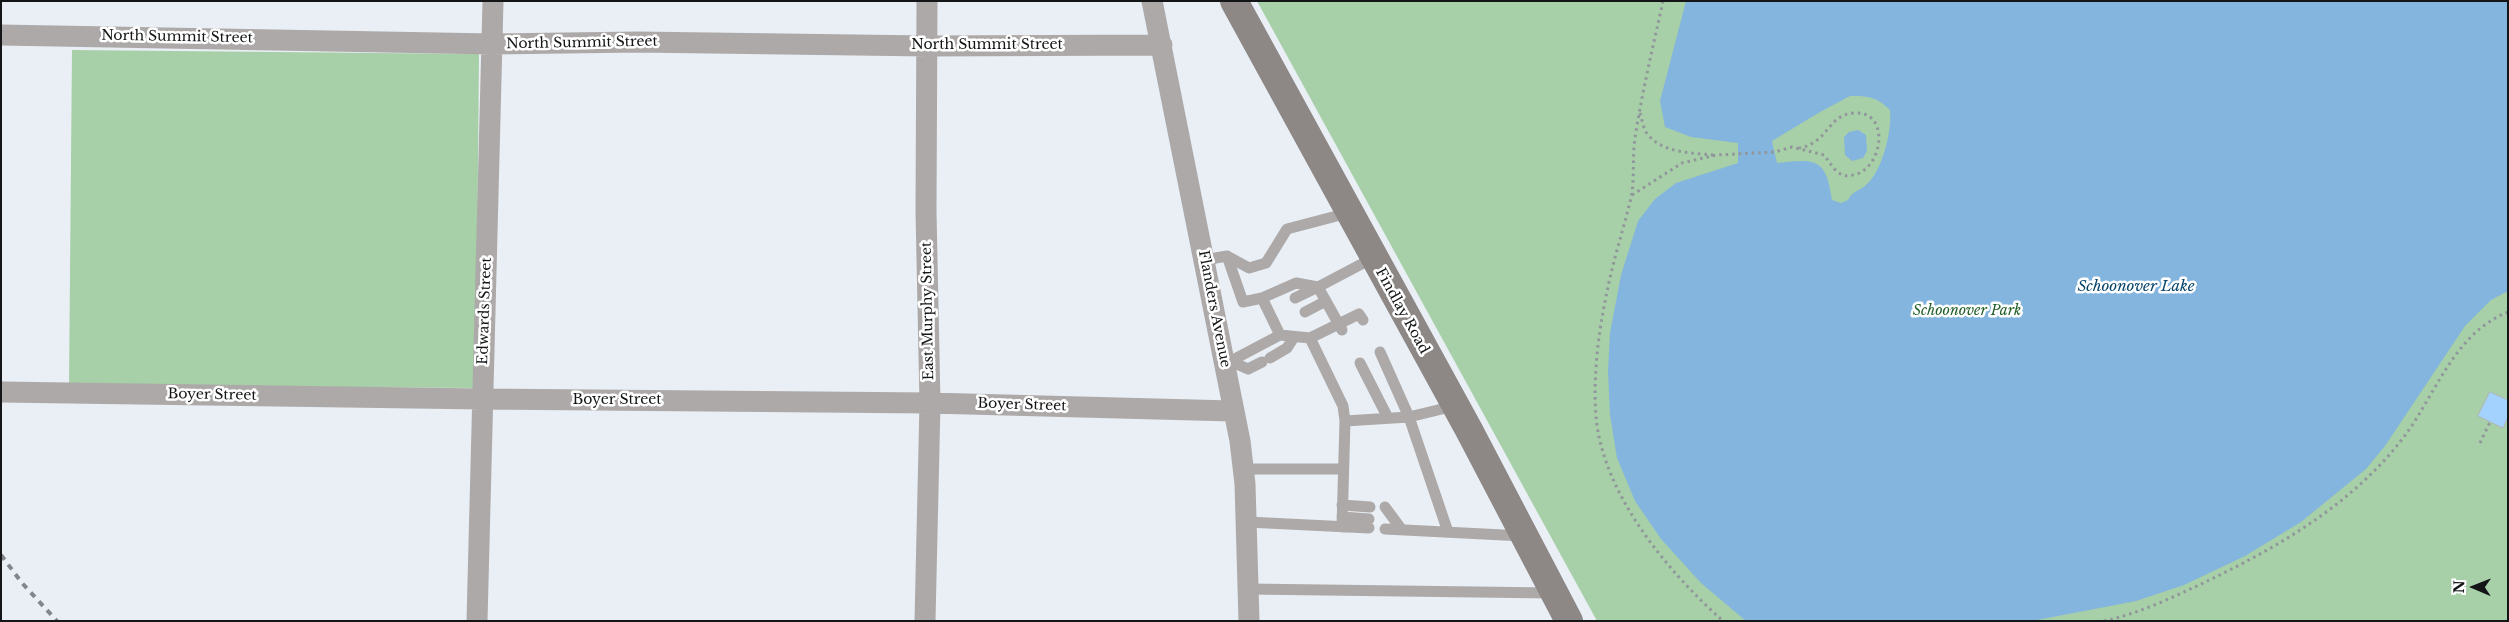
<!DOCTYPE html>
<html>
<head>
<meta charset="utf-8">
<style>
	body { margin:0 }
	#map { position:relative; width:2509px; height:622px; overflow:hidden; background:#e9eff5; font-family:"Libre Baskerville",serif }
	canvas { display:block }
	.frame { position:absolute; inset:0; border:2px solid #131517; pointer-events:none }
	.north { position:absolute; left:2449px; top:562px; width:50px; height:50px; -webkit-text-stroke:4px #fff; paint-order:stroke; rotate:271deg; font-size:14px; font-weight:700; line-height:20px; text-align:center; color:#131517 }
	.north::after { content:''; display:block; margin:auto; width:18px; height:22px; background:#131517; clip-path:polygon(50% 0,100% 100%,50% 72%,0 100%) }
</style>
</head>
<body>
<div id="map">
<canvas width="2509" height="622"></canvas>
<div class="frame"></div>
<div class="north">N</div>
</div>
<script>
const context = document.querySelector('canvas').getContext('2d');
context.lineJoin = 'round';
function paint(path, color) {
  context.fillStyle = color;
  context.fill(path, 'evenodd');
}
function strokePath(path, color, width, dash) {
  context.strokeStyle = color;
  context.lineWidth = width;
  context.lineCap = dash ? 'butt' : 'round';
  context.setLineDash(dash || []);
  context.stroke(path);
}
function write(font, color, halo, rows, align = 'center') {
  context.font = font + ' "Libre Baskerville",serif';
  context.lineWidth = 5;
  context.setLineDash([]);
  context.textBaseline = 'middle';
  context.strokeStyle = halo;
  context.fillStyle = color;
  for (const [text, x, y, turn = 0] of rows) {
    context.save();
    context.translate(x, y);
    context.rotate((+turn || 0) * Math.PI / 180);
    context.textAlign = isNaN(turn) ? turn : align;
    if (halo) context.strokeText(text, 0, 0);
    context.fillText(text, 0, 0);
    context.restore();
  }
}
paint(new Path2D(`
	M1257 1H2508V621H1597Z
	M72 50 479 54 476 388 69 385Z`), '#a7cfa8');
paint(new Path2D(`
	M1686 1H2508V291L2491 300 2465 326 2385 446 2366 469 2301 522 2245 556 2184 585 2136 601 2032 621H1746L1701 583 1661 539 1635 501 1617 458 1610 415 1608 371 1610 333 1621 275 1638 221 1655 199 1676 183 1738 163V143L1691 137 1665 127 1660 101ZM1850 96C1869 96 1877 97 1890 110 1892 131 1883 168 1868 183 1861 191 1853 190 1848 200L1841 203 1832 200C1826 157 1815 159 1777 163L1772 141 1820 112Z
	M1858 130 1866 135 1867 151 1863 158 1852 161 1845 155 1844 137 1849 132Z`), '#84b5de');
const building = new Path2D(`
	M2490 392 2508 400V417L2503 428 2478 416Z`);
paint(building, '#a3d2fe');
strokePath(building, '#b0b6bc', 1);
strokePath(new Path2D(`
	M1663 1C1653 47 1642 92 1635 138 1632 158 1635 179 1631 198 1623 231 1612 264 1606 297 1598 335 1593 377 1596 417 1603 494 1667 571 1723 621
	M1640 113C1642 119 1643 127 1646 132 1660 153 1691 153 1713 155
	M1632 195 1682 163 1716 155 1775 152 1792 147 1824 155C1829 161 1832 168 1839 173 1845 177 1850 176 1857 174 1884 164 1889 111 1855 113 1827 114 1829 143 1799 148
	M2480 443 2490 422
	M2104 621C2137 614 2169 599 2199 585 2275 549 2351 506 2403 438 2436 395 2453 334 2508 312`), '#91969a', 3, [2.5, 4]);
strokePath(new Path2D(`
	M1227 256 1249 268 1266 263 1287 229 1348 213
	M1204 260 1227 256 1243 302 1262 298
	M1295 298 1318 287
	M1305 312 1326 301
	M1342 330 1318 287 1373 258
	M1280 335 1262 298 1296 283 1318 287
	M1380 352 1409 417 1448 532
	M1270 358 1287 348 1294 337
	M1230 361 1248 369 1262 362
	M1360 363 1388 418
	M1225 364 1280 335 1310 338
	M1345 421 1409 417 1454 406
	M1243 469H1343
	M1342 505 1370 507
	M1385 507 1402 530
	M1342 517 1369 519
	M1247 522 1369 528
	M1342 527 1345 421 1343 406 1310 338 1359 314 1363 320
	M1385 529 1523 536
	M1248 589 1552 593`), '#ada9a8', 11);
strokePath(new Path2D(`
	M1152 1 1240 441 1245 484 1249 621
	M1 35 493 44 638 42 928 46 1162 45
	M1 392 482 399 930 403 1232 411
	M477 621 493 1
	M925 621 930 403 926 211 927 1`), '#ada9a8', 21);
strokePath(new Path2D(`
	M1234 1 1469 430 1569 621`), '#8d8786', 28);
strokePath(new Path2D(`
	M1 555 22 583 57 621`), '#82868a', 4, [6, 6]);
write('14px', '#131517', '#fff', [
	["North Summit Street",177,37,1],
	["North Summit Street",582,43,-1],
	["North Summit Street",987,45],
	["Flanders Avenue",1214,309,79],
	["Edwards Street",485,311,-88],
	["East Murphy Street",928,311,-91],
	["Findlay Road",1402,311,61],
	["Boyer Street",212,395,1],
	["Boyer Street",617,400],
	["Boyer Street",1022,405,2]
]);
write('italic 14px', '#205f27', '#fff', [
	["Schoonover Park",1967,311]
]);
write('italic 15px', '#08456b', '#fff', [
	["Schoonover Lake",2136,287]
]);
</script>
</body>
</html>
